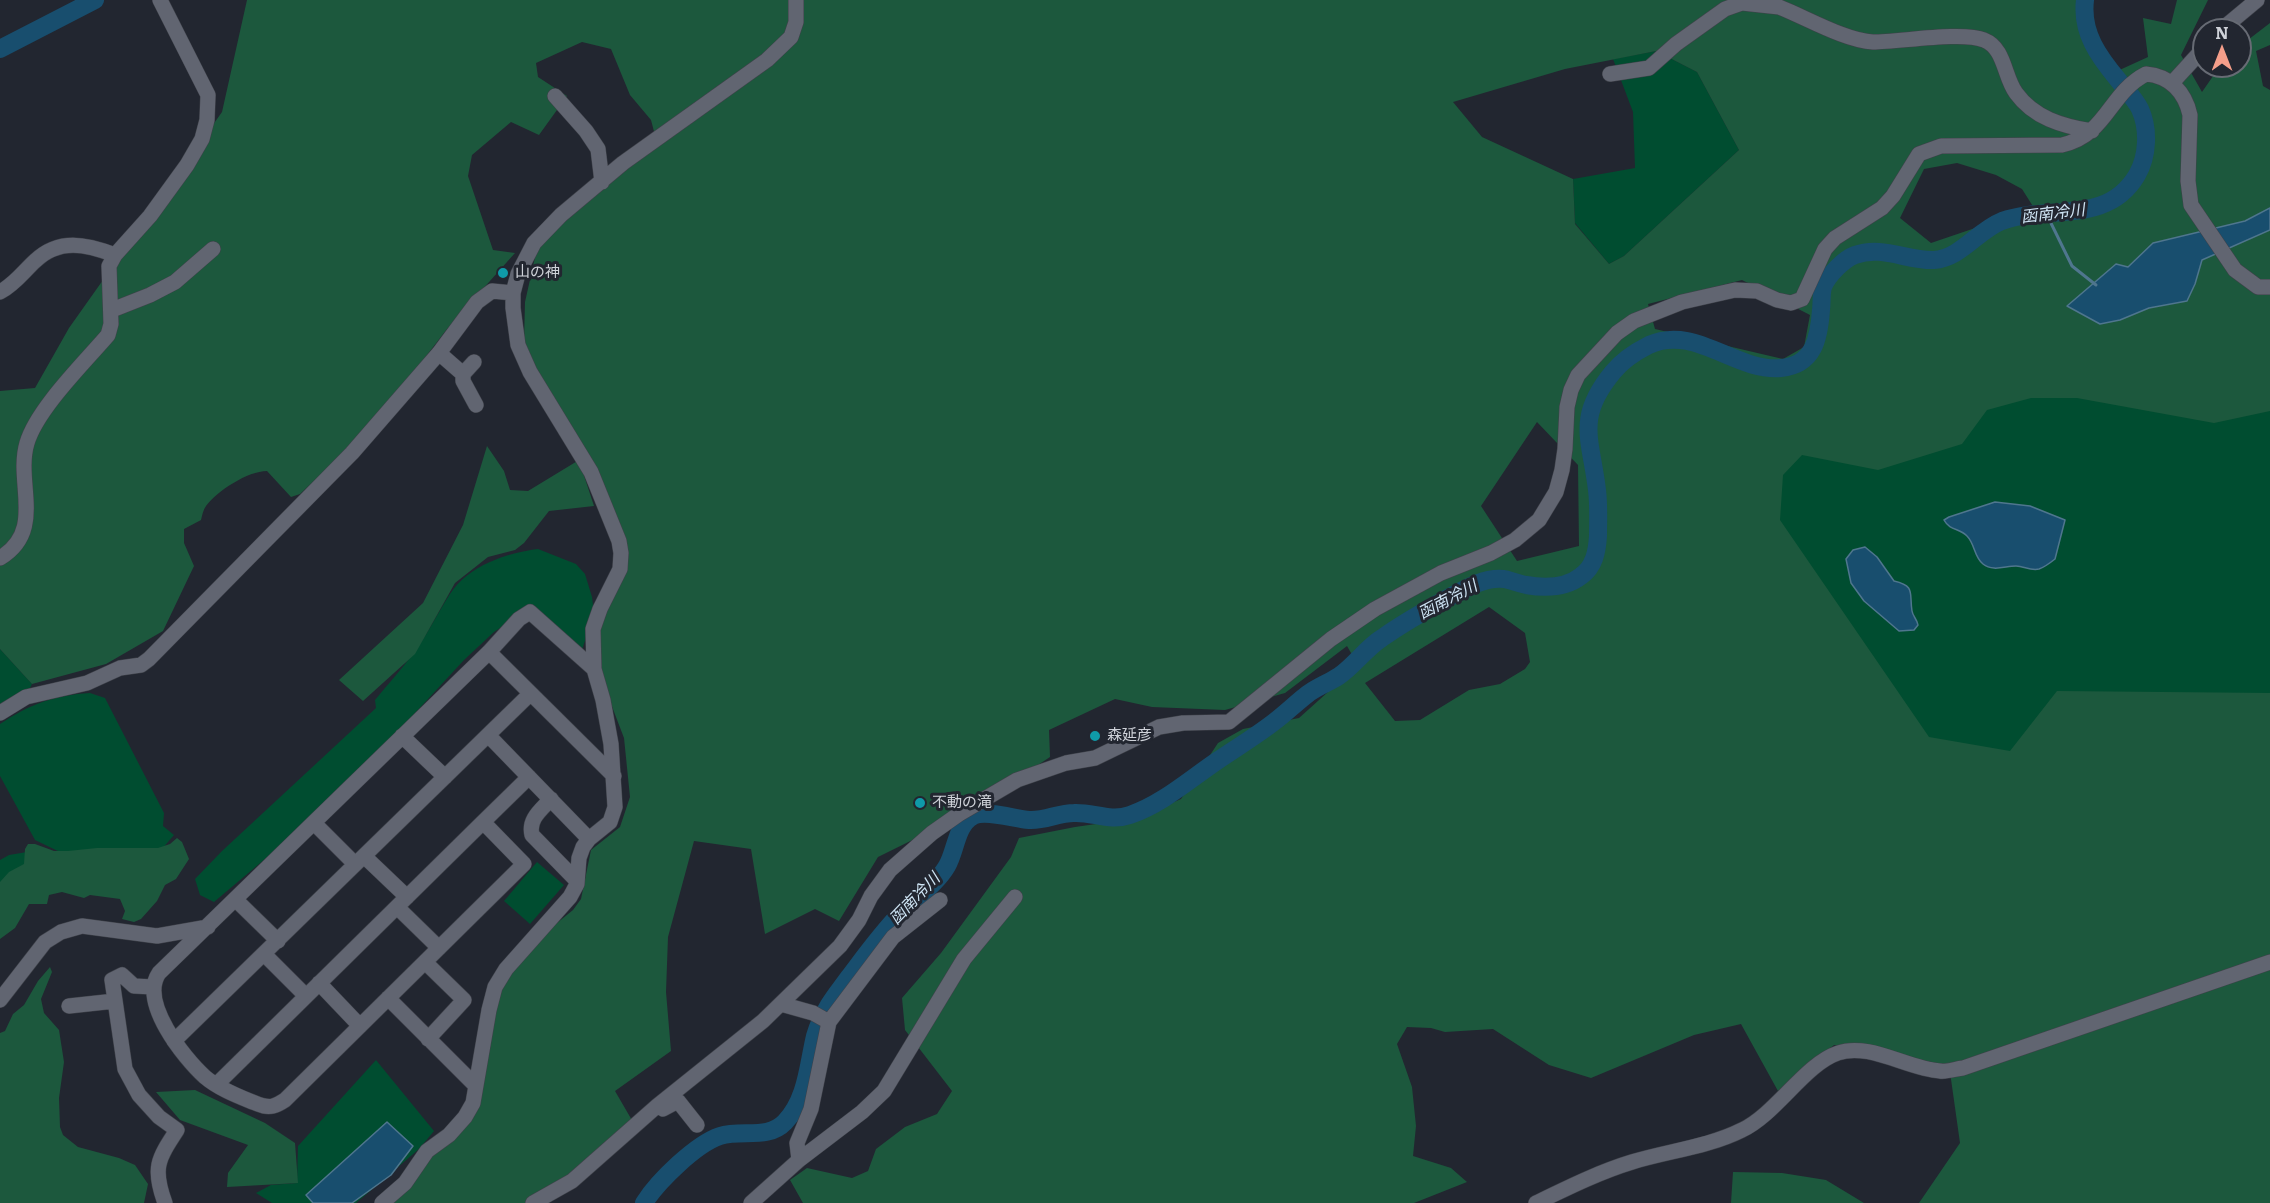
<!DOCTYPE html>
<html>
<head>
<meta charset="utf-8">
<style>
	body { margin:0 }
	#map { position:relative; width:2270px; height:1203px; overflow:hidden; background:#222630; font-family:Literata,serif }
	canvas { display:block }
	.north { position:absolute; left:2192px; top:18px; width:60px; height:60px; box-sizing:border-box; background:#222630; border:2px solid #676b74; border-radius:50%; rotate:0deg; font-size:16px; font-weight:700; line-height:24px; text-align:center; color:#cfd2d9 }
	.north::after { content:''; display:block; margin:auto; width:21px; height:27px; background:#f49e8a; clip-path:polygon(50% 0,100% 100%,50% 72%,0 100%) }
</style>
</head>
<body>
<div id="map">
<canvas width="2270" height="1203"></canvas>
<div class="north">N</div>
</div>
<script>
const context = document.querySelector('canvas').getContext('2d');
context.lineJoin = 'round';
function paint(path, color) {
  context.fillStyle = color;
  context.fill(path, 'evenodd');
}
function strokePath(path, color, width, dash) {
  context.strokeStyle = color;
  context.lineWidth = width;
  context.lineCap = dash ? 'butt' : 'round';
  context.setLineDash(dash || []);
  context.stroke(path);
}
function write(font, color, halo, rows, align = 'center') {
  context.font = font + ' Literata,"Noto Sans JP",serif';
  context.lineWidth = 6;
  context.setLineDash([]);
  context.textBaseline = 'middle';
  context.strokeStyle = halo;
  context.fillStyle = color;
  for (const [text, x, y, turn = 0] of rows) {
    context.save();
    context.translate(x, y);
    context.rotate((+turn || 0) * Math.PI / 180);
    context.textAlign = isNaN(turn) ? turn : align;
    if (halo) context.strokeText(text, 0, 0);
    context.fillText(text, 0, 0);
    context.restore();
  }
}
paint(new Path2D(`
	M1656 51 1697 72 1739 150 1624 256 1609 264 1575 223 1573 179 1635 168 1633 112 1613 59Z
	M2270 286V716L2018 766 1937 791 1819 654 1761 462Z
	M538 549 576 564 585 574 592 597 594 613 581 653 529 608 494 632 464 660 355 778 278 848 214 902 200 895 195 879 222 851 376 708 375 700C387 685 401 670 413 654 427 635 437 614 450 594 468 566 506 553 538 549Z
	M0 649 32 684 29 690 0 704Z
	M90 693 105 698 164 813 163 826 174 835 162 849 62 853 35 840 0 776V724C30 704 55 695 90 693Z
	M27 852 26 866 0 884V860L9 855Z
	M537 862 564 885 530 924 504 901Z
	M376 1060 434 1131 419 1149 356 1203H272L256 1193 271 1185 297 1183 298 1146Z`), '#004d30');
paint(new Path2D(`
	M247 0H2084L2113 73 2148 57 2143 18 2171 24 2177 0H2208L2181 55 2202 92 2220 66H2240V46L2270 23V45L2256 51 2263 86 2270 90V208L2245 221 2153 243 2128 267 2120 320 2149 308 2187 301 2195 284 2202 260 2270 230V411L2214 423 2077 398H2031L1987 410 1962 444 1878 470 1802 455 1783 475 1780 520 1929 737 2010 751 2057 691 2270 693V1203H1919L1960 1143 1949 1065C1910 1059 1873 1050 1834 1045L1778 1091 1741 1024 1694 1035 1591 1078 1549 1065 1493 1029 1445 1032 1431 1028 1407 1027 1397 1044 1412 1087 1416 1126 1413 1156 1451 1168 1467 1182 1414 1203H803L790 1180 807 1168 852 1178 868 1171 876 1149 905 1127 937 1114 952 1091 905 1030 902 998 941 953 1011 857 1019 838 1075 827 1096 824H1123L1181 799 1218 743 1243 729 1299 718 1358 665 1347 646 1285 693 1225 710 1152 707 1115 699 1049 730 1050 757 963 815 878 857 839 921 815 909 765 934 751 849 694 841 668 937 666 992 671 1051 615 1091 633 1122 574 1174 529 1203H383L410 1185 471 1105 495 987 557 923 573 910 581 899 591 850 620 827 630 797 624 738 608 696 593 633 623 550 578 453 535 385 524 341 525 302 538 244 656 139 651 120 630 95 611 49 582 42 536 63 538 77 567 96 539 135 511 122 472 155 468 176 493 250 515 253 447 329 374 424 300 494 291 497 267 471C248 471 217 491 206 506 203 510 202 516 201 520L184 529V543L194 566 163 631 106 664 32 684 0 649V391L35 388 69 328 222 112ZM1656 51 1697 72 1739 150 1624 256 1609 264 1575 224 1573 179 1482 137 1453 102 1565 69ZM1957 163 1996 175 2022 189 2034 208 1931 243 1900 218 1924 169ZM1742 280 1810 315 1804 347 1783 359 1655 329 1648 304ZM1537 422 1578 465 1579 546 1517 561 1481 506ZM1489 607 1525 633 1530 662 1525 669 1500 684 1469 690 1420 720 1395 721 1365 683Z
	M487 446 504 471 510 490 528 491 579 460 594 506 549 511 524 543 515 550 488 557 455 583 415 654 363 701 339 680 423 603 463 525Z
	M177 838 182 842 189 859 176 879 165 885 157 901 141 919 134 922 122 919 125 911 120 899 90 895 84 898 62 892 49 895 47 904H29L15 928 0 939V882L9 872 24 864 25 849 28 844H35L54 851H68L97 848H158L170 844Z
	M50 967 52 972 41 999 44 1013 59 1030 64 1062 59 1098 60 1127 63 1135 78 1147 119 1158 135 1165 148 1184 144 1203H0V1033L5 1031 13 1014 24 1005 38 981Z
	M195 1090 265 1123 295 1143 298 1183 227 1187 228 1173 248 1145 180 1120 156 1092Z
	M1733 1172 1782 1173 1826 1180 1864 1203H1731Z`), '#1c583d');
const water = new Path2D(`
	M2270 208V230L2202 260 2195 284 2187 301 2149 308 2120 320 2100 324 2067 306 2116 264 2128 267 2153 243 2245 221Z
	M1995 502 2030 506 2065 520 2055 559C2050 563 2045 567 2039 569 2030 571 2024 566 2016 566 2005 566 1993 572 1983 564 1974 557 1975 544 1967 536 1960 528 1950 531 1944 520L1949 517Z
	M1865 547 1877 557 1894 581C1916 586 1909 593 1912 611 1913 617 1917 619 1918 625L1914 630 1899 631 1864 601 1851 583 1846 559 1853 550Z
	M387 1122 413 1146 391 1175 352 1203H313L306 1195Z`);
paint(water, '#184e6e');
strokePath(water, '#4f768e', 1.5);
strokePath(new Path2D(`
	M2046 213 2072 266 2096 285`), '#4f768e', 3);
strokePath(new Path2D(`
	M0 49 95 0
	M644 1203C658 1181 696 1144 720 1136 742 1129 768 1140 785 1122 807 1099 808 1065 815 1036 818 1026 823 1015 829 1005 835 995 842 987 849 977 865 956 880 935 899 915 914 899 936 885 947 866 956 851 956 825 973 816 985 809 1015 819 1029 820 1045 821 1058 813 1074 813 1093 812 1110 822 1130 815 1162 804 1189 780 1217 761 1236 748 1256 736 1274 722 1286 713 1297 702 1309 693 1319 686 1330 682 1339 676 1355 665 1366 648 1382 638 1403 623 1428 609 1450 597 1466 588 1485 577 1504 579 1506 579 1524 585 1526 585 1544 588 1566 588 1581 576 1594 567 1597 552 1598 536 1598 521 1599 506 1597 490 1591 439 1575 418 1613 372 1622 361 1635 352 1649 345 1695 324 1735 372 1781 368 1814 365 1819 338 1821 310 1822 302 1821 294 1823 287 1828 275 1844 259 1855 255 1882 245 1907 261 1934 260 1961 258 1977 231 2002 221 2049 204 2107 226 2137 175 2148 156 2149 129 2140 109 2135 99 2126 90 2119 81 2099 57 2081 33 2085 0`), '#184e6e', 18);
const minor = new Path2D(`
	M2221 30 2257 0
	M1610 74 1649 68 1676 44 1725 9 1742 3 1779 7C1805 17 1846 41 1873 42 1900 42 1962 31 1984 40 2005 48 2004 77 2016 93 2034 118 2062 126 2092 131
	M2172 83 2204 48
	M555 96 586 131 598 149 602 182
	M0 292C15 284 23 272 35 261 59 238 86 244 115 255
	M112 310 150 295 175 282 213 249
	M439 353 463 374V381L476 405
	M463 374 474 362
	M0 558C46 530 15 483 27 443 37 409 84 363 108 335L111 324 109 266 115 255 150 216 187 165 202 139 207 120 208 95 160 0
	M489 652 614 776
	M0 713 26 697 87 683 120 668 141 665 149 659 352 453 439 353 477 302 492 291 513 293
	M402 736 445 777
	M489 736 589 839
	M529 777 483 822 524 864 285 1100C282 1102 277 1105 273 1106 265 1108 258 1104 250 1101 235 1095 218 1088 205 1077 184 1058 139 1002 159 973L489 652 519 619 530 612 594 669
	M551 799C541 810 528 819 532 835L577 881
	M314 823 355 864
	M364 856 407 897
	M236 900 278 941
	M397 907 439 948
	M264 954 306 996
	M425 962 464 1000 428 1039
	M319 983 360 1026
	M153 987 134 986 122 975 112 980 125 1069 139 1095 159 1117 177 1130C158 1159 152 1168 165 1203
	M388 998 476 1086
	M0 1000 45 942 61 932 82 926 157 936 208 927
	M781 1004 813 1013 829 1022
	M69 1006 115 1001
	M174 1041 530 694
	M217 1084 483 822
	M663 1109 678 1101 697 1125
	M799 1160 797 1143 811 1109 829 1022 893 937 940 900
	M382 1203 405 1183 427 1151 449 1135 465 1117 473 1103 489 1010 495 987 506 969 570 897 577 884 579 858 583 847 589 839 610 822 615 807 611 744 603 700 594 669 593 629 600 609 620 569 621 553 619 541 591 472 530 372 518 345 513 308V293L518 274 534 243 561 215 623 163 767 60 791 37 796 22V0
	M533 1203 572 1181 657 1106 763 1021 840 946 859 920 871 896 890 870 932 833 959 814 1017 780 1066 763 1095 758 1159 727 1183 723 1229 722 1331 639 1375 609 1441 573 1491 553 1515 540 1539 520 1556 492 1562 470 1565 449 1567 407 1571 390 1578 375 1617 333 1634 321 1682 302 1735 290 1757 291 1777 300 1791 303 1802 299 1825 249 1835 238 1882 208 1893 196 1919 154 1941 146 2062 145C2107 135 2109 93 2146 74 2170 76 2185 92 2190 115L2188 181 2191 205 2235 270 2258 287H2270
	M751 1203 799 1160 862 1112 884 1091 964 959 1015 897
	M1536 1203C1567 1188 1599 1172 1632 1162 1668 1151 1708 1147 1742 1130 1776 1114 1805 1064 1838 1053 1869 1042 1908 1069 1940 1071 1947 1072 1955 1069 1963 1068L2270 962`);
strokePath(minor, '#3f424a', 16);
strokePath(minor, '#616571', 15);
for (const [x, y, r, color] of [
	[503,273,6,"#0f9aa8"],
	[1095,736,6,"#0f9aa8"],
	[920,803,6,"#0f9aa8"]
]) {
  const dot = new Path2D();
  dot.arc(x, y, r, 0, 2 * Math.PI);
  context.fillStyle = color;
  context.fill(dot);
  strokePath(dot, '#222630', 2);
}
write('15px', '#cfd2d9', '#222630', [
	["山の神",515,273],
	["森延彦",1107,736],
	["不動の滝",932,803]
], 'left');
write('italic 16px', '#cfe5f5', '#222630', [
	["函南冷川",2053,214,-7],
	["函南冷川",1448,600,-28],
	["函南冷川",915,899,-46]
]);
</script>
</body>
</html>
